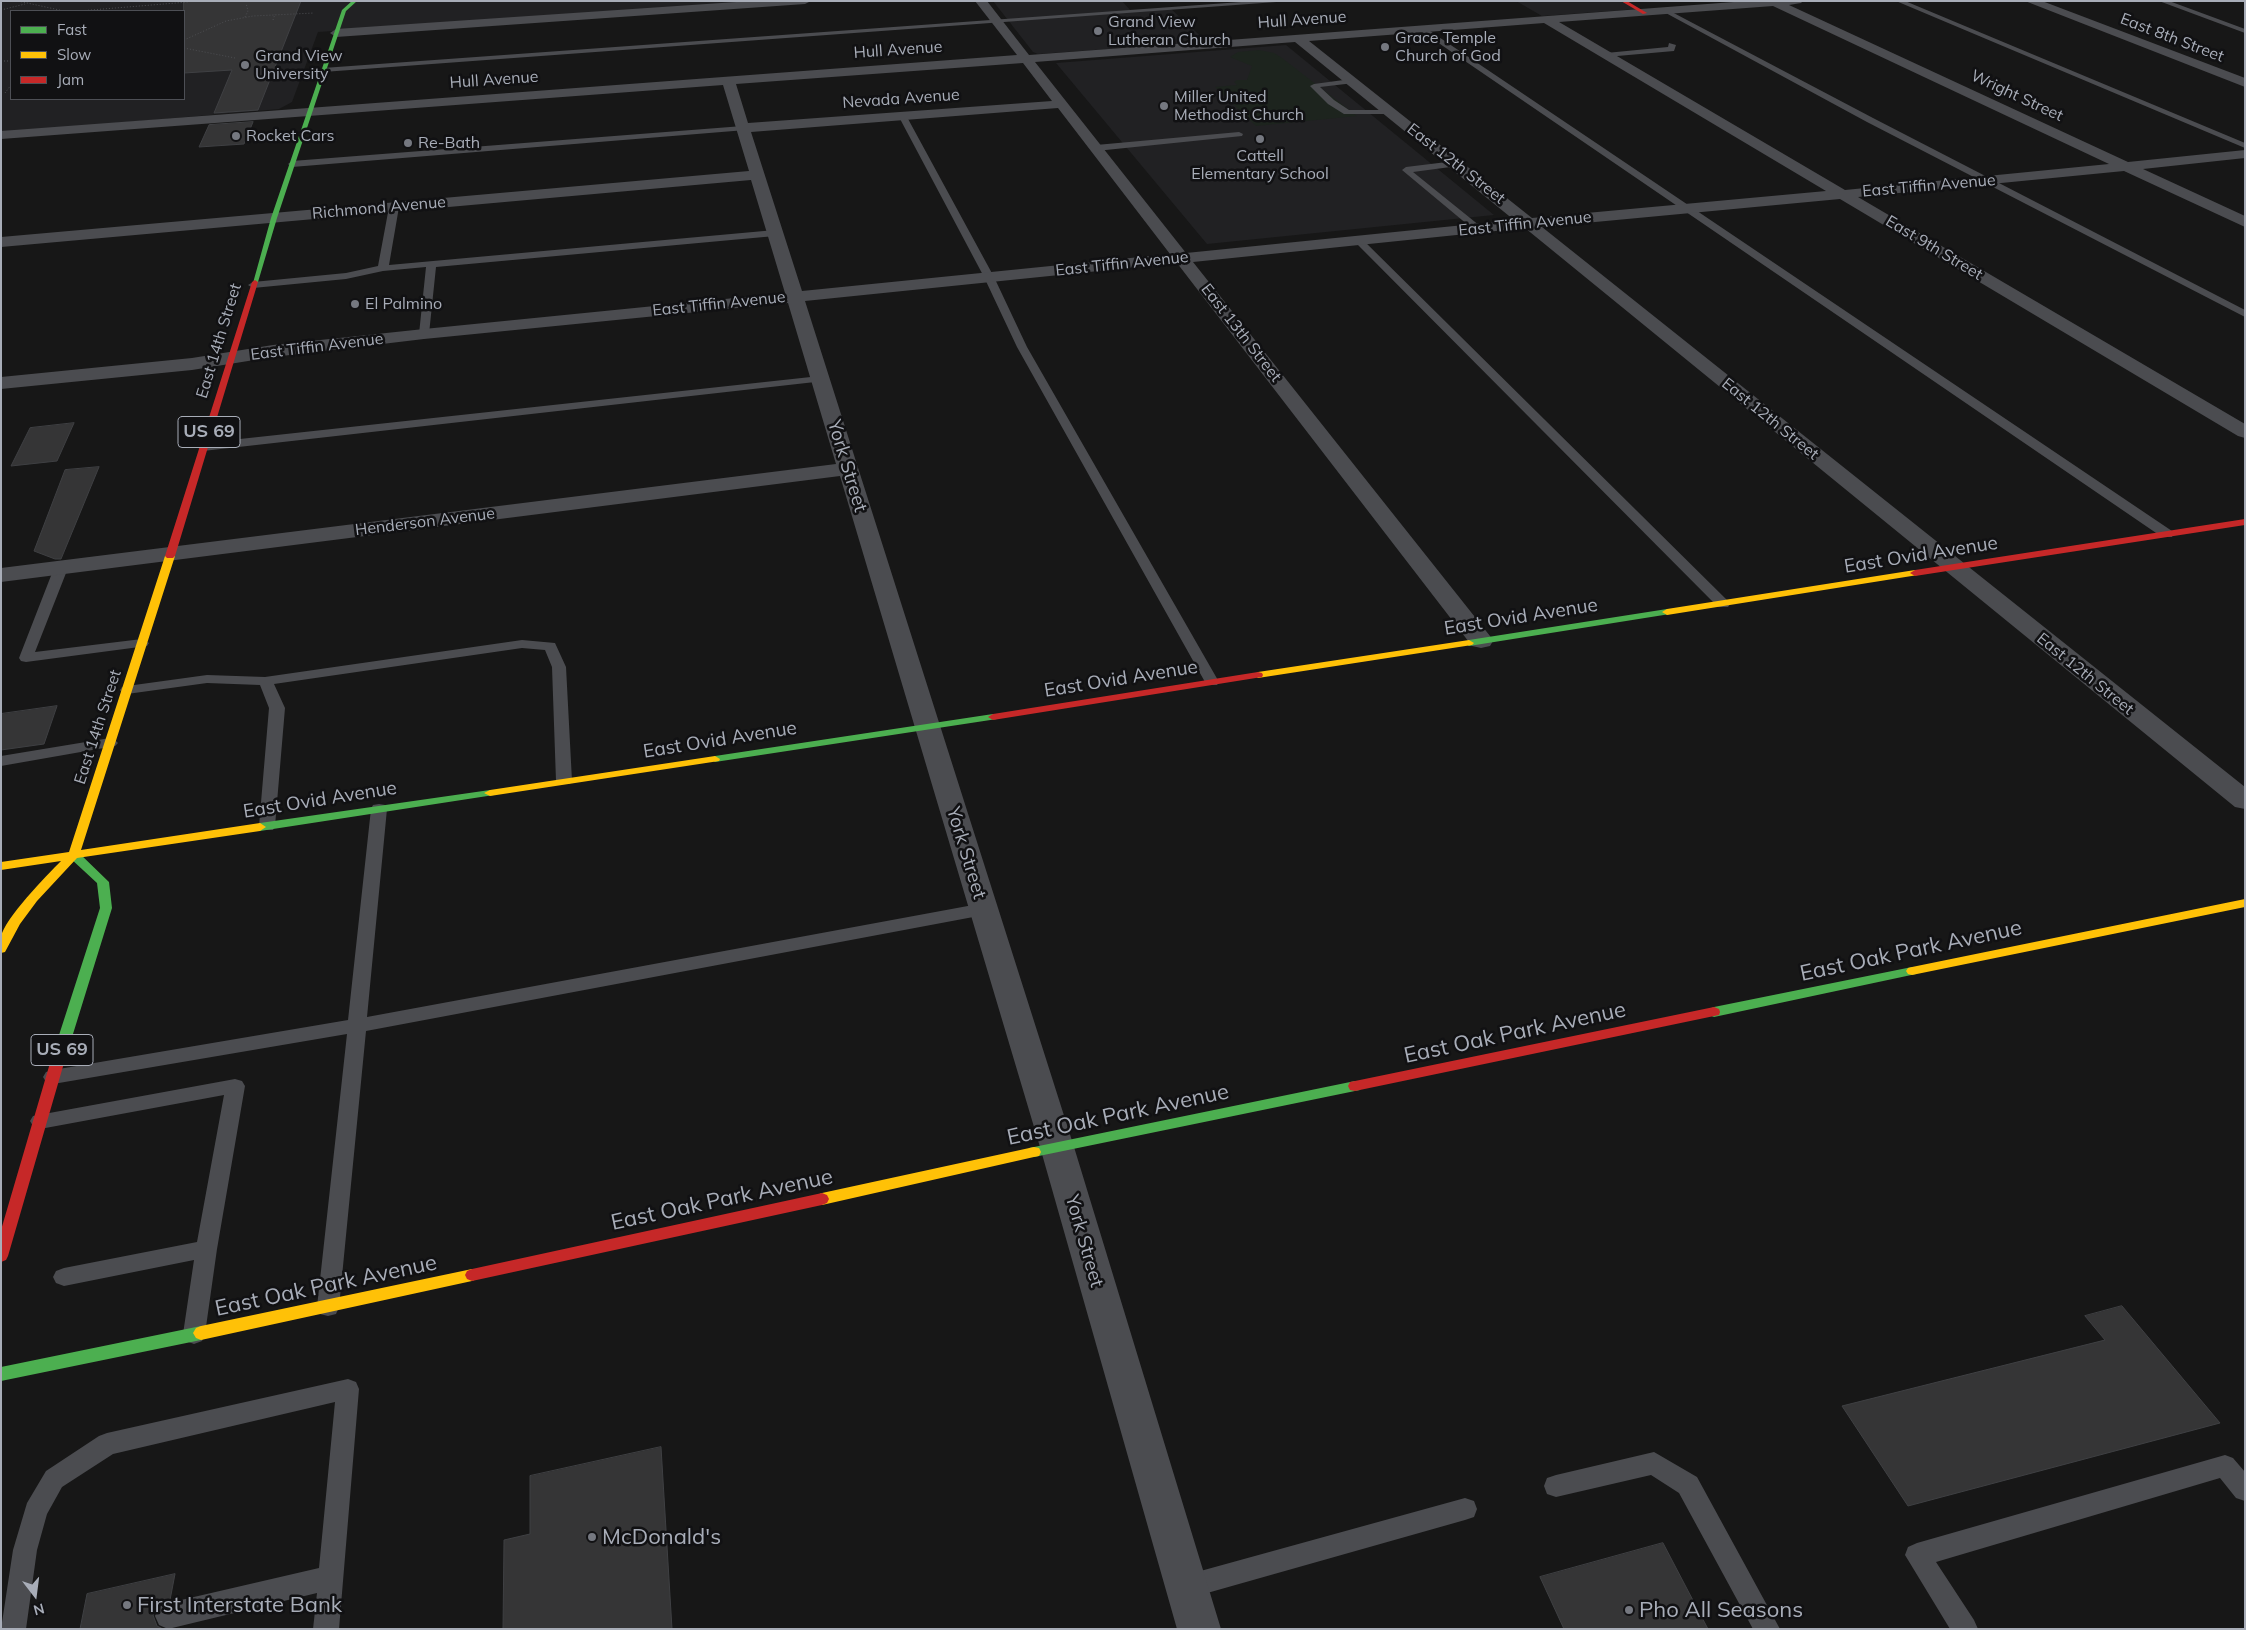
<!DOCTYPE html>
<html>
<head>
<meta charset="utf-8">
<style>
	body { margin:0 }
	#map { position:relative; width:2246px; height:1630px; overflow:hidden; background:#171717; font-family:Mulish,sans-serif }
	canvas { display:block }
	.frame { position:absolute; inset:0; border:2px solid #a8adb8; pointer-events:none }
	.legend { position:absolute; left:10px; top:10px; width:175px; height:90px; box-sizing:border-box; background:#111113; border:1px solid #4d4f55; margin:0; padding:6px 9px; list-style:none; font-size:15px; color:#a8adb8 }
	.legend li { display:flex; align-items:center; gap:10px; height:25px }
	.legend b { width:25px; border:1px solid #4d4f55 }
	.north { position:absolute; left:10px; top:1570px; width:50px; height:50px; -webkit-text-stroke:4px #111113; paint-order:stroke; rotate:165deg; font-size:14px; font-weight:700; line-height:20px; text-align:center; color:#a8adb8 }
	.north::after { content:''; display:block; margin:auto; width:18px; height:22px; background:#a8adb8; clip-path:polygon(50% 0,100% 100%,50% 72%,0 100%) }
</style>
</head>
<body>
<div id="map">
<canvas width="2246" height="1630"></canvas>
<div class="frame"></div>
<ul class="legend">
<li><b style="height:6px;background:#4caf50"></b>Fast</li>
<li><b style="height:6px;background:#ffc107"></b>Slow</li>
<li><b style="height:6px;background:#c62828"></b>Jam</li>
</ul>
<div class="north">N</div>
</div>
<script>
const context = document.querySelector('canvas').getContext('2d');
context.lineJoin = 'round';
function paint(path, color) {
  context.fillStyle = color;
  context.fill(path, 'evenodd');
}
function strokePath(path, color, width, dash) {
  context.strokeStyle = color;
  context.lineWidth = width;
  context.lineCap = dash ? 'butt' : 'round';
  context.setLineDash(dash || []);
  context.stroke(path);
}
function write(font, color, halo, rows, align = 'center') {
  context.font = font + ' Mulish,sans-serif';
  context.lineWidth = 5;
  context.setLineDash([]);
  context.textBaseline = 'middle';
  context.strokeStyle = halo;
  context.fillStyle = color;
  for (const [text, x, y, turn = 0] of rows) {
    context.save();
    context.translate(x, y);
    context.rotate((+turn || 0) * Math.PI / 180);
    context.textAlign = isNaN(turn) ? turn : align;
    if (halo) context.strokeText(text, 0, 0);
    context.fillText(text, 0, 0);
    context.restore();
  }
}
paint(new Path2D(`
	M1 1H777L318 32 292 102 279 109 1 133ZM11 11H184V99H11Z
	M993 1H1122L1131 11 1170 8 1207 42 1038 54 1033 52Z
	M1516 1H1623L1638 9 1542 16Z
	M1286 45 1494 215 1207 244 1056 63Z`), '#212123');
paint(new Path2D(`
	M1259 50 1274 53 1282 58 1357 116 1256 126 1215 87 1237 85 1234 82 1237 80H1247L1252 66 1230 57 1238 52Z`), '#1d241e');
const building = new Path2D(`
	M184 1H301L258 110 214 113 232 70 184 73Z
	M253 122 244 144 199 147 209 125Z
	M74 423 57 461 11 466 30 428Z
	M99 467 61 559H55L34 551 65 470Z
	M57 706 44 744 1 750V714Z
	M2122 1306 2220 1423 1908 1506 1842 1406 2105 1340 2085 1316Z
	M661 1447 672 1629H503L504 1540 530 1534V1476Z
	M1663 1543 1708 1629H1564L1540 1577Z
	M175 1574 170 1600 158 1605 153 1615 157 1626 163 1629H80L87 1594Z`);
paint(building, '#353536');
strokePath(building, '#3f4043', 1);
strokePath(new Path2D(`
	M18 1 64 11
	M1 10 25 4
	M79 11 188 2
	M245 17 248 11 246 3
	M273 20 275 14
	M184 40 226 21 253 16 314 13
	M184 48 235 58
	M1 61H11
	M5 93 11 85`), '#4d4e52', 1, [1, 2]);
paint(new Path2D(`
	M1255 1H1290L323 72 319 70 323 68Z
	M1896 1H1905L2245 143V148Z
	M2159 1H2169L2245 29V33Z
	M1664 10H1668L1873 118 2245 310V317L1867 122 1664 12Z
	M1424 27 2172 531 2173 534 2172 537H2162L1421 31 1420 29Z
	M1669 43 1676 45 1674 51 1606 57 1602 55 1606 53 1668 47Z
	M1351 79H1354V83L1320 87 1334 100 1349 110H1390L1394 112 1393 114H1344L1328 104 1310 86 1314 84Z
	M900 115 907 117 994 277 1027 347 1219 682 1217 685H1207L1205 682 1017 347 984 277 899 117Z
	M743 126 747 128 746 130 292 167 288 164 292 161Z
	M1239 132 1243 134 1242 136 1096 151 1092 148 1096 145Z
	M1455 161 1459 164 1458 166 1413 172 1480 226V230H1474L1402 170 1406 167Z
	M394 204 399 207 389 265 775 230 780 233 775 236 436 267 429 334 424 337 419 334 426 267 383 271 346 279 253 288 248 285 253 282 346 273 378 266 389 207Z
	M1358 237 1361 238 1728 601 1730 604 1728 607H1718L1355 242 1353 240Z
	M820 376 826 379 824 381 203 451 197 447 203 443Z
	M61 564 68 568 35 652 142 639 149 643 147 646 26 662 21 661 19 658 54 568Z
	M522 640 555 643 566 667 572 781 570 784H558L556 781 552 667 545 650 522 648 274 684 285 708 275 826 273 830H261L259 826 269 708 260 685 207 683 127 694 122 693 120 690 122 687 127 686 207 675 265 677Z
	M110 738 115 740 118 743 115 746 1 766V756Z
	M379 804 385 805 387 809 367 1017 984 903 990 905 993 909 990 913 984 915 366 1031 339 1307 336 1314 328 1316 320 1314 317 1307 347 1034 53 1084 46 1082 43 1077 46 1072 53 1070 348 1020 371 809 373 805Z
	M235 1079 242 1081 245 1086 217 1249 205 1334 202 1341 194 1344 186 1341 183 1334 194 1260 64 1286 56 1283 53 1277 56 1271 64 1268 197 1242 224 1095 40 1129 33 1126 30 1121 33 1116Z
	M348 1379 356 1382 359 1389 339 1629H313L317 1593 168 1629 159 1625 155 1616 159 1607 168 1603 319 1568 335 1402 113 1454 62 1487 47 1514 37 1550 26 1629H1L13 1550 27 1503 46 1471 99 1436 107 1433Z
	M1654 1452 1697 1477 1780 1629H1753L1679 1493 1651 1475 1556 1497 1547 1494 1544 1486 1547 1478 1556 1475Z
	M2225 1455 2233 1458 2245 1472V1501L2236 1498 2220 1478 1936 1562 1974 1620 1978 1629H1950L1905 1555 1908 1547 1917 1543Z
	M1465 1498 1474 1501 1477 1509 1474 1517 1465 1520 1186 1599 1177 1596 1173 1587 1177 1578 1186 1575Z`), '#4b4c50');
paint(new Path2D(`
	M751 1H811L805 4 336 37 330 33 336 29Z
	M975 1H987L1029 55 1747 1H1803L1801 3 1789 5 2128 162 2245 150V158L2143 169 2245 216V227L2124 171 1858 197 2245 424V438L2238 436 1840 199 1542 227 2245 787V809L2235 807 1525 228 1193 262 1490 636 1493 641 1490 646 1481 648 1472 646 1177 263 805 301 1074 1147 1221 1629H1177L1040 1147 840 476 1 582V568L836 464 788 303 424 339 273 357 192 370 1 389V377L192 358 273 345 424 329 785 293 751 180 1 247V237L749 171 723 85 1 139V131L1017 55ZM1773 6 2109 164 1845 190 1559 22ZM1544 23 1826 191 1532 218 1309 41ZM1295 42 1514 220 1186 253 1035 62ZM1023 63 1052 101 748 123 736 84ZM1058 108 1170 254 802 291 751 132Z
	M2025 1H2042L2245 78V87Z`), '#4b4c50');
paint(new Path2D(`
	M352 1H357L346 11 277 218 258 282 253 283 271 218 342 10Z
	M1667 609 1670 610 1672 612 1670 614 1469 646 1464 643 1469 640Z
	M993 714 997 715 998 717 997 719 715 762 710 759 715 756Z
	M490 790 496 793 494 795 260 831 254 827 260 823Z
	M74 851 78 852 109 882 112 908 64 1063 62 1066 57 1068 52 1066 50 1063 100 908 97 883 70 858 68 855 70 852Z
	M1912 967 1916 968 1918 971 1916 974 1714 1017 1709 1015 1708 1012 1709 1009 1714 1007Z
	M1355 1081 1360 1082 1362 1086 1360 1090 1355 1091 1034 1157 1029 1156 1027 1152 1029 1148 1034 1147Z
	M201 1326 206 1328 209 1333 206 1338 201 1340 1 1381V1367Z`), '#4caf50');
paint(new Path2D(`
	M170 553 175 556 81 850 260 823 266 827 260 831 77 858 37 901 20 924 5 952 1 953C1 948 0 942 1 937 4 919 47 875 61 861L1 870V862L69 852 165 556Z
	M1915 570 1918 571V575L1667 615 1662 612 1667 609Z
	M1469 640 1474 643 1472 645 1258 678 1253 675 1258 672Z
	M715 756 720 759 719 761 490 796 484 793 490 790Z
	M2245 899V907L1912 975 1908 974 1906 971 1908 968 1912 967Z
	M1034 1147 1039 1148 1041 1152 1039 1156 1034 1157 822 1205 817 1203 815 1199 817 1195 822 1193Z
	M472 1269 477 1271 479 1275 477 1279 472 1281 201 1340 196 1338 193 1333 196 1328 201 1326Z`), '#ffc107');
paint(new Path2D(`
	M1621 1H1627L1647 13 1643 14Z
	M255 280 258 282 175 556 173 558H167L165 556 252 282Z
	M2245 519V525L1915 576 1910 573 1915 570Z
	M1258 672 1262 673 1263 675 1262 677 993 720 988 717 993 714Z
	M1714 1007 1719 1009 1720 1012 1719 1015 1355 1091 1350 1090 1348 1086 1350 1082 1355 1081Z
	M57 1058 62 1060 64 1063 8 1256 6 1260 1 1262V1230L50 1063 52 1060Z
	M822 1193 827 1195 829 1199 827 1203 822 1205 472 1281 467 1279 465 1275 467 1271 472 1269Z`), '#c62828');
for (const [x, y, r, color] of [
	[1098,31,5,"#757880"],
	[1385,47,5,"#757880"],
	[245,65,5,"#757880"],
	[1164,106,5,"#757880"],
	[236,136,5,"#757880"],
	[1260,139,5,"#757880"],
	[408,143,5,"#757880"],
	[355,304,5,"#757880"],
	[592,1537,5,"#757880"],
	[127,1605,5,"#757880"],
	[1629,1610,5,"#757880"]
]) {
  const dot = new Path2D();
  dot.arc(x, y, r, 0, 2 * Math.PI);
  context.fillStyle = color;
  context.fill(dot);
  strokePath(dot, '#111113', 2);
}
write('16px', '#a8adb8', '#111113', [
	["Hull Avenue",1302,20,-4],
	["East 8th Street",2172,38,21],
	["Hull Avenue",898,50,-4],
	["Hull Avenue",494,80,-4],
	["Wright Street",2017,96,25],
	["Nevada Avenue",901,99,-4],
	["East 12th Street",1456,164,38],
	["East Tiffin Avenue",1929,186,-5],
	["Richmond Avenue",379,208,-5],
	["East Tiffin Avenue",1525,224,-6],
	["East 9th Street",1934,248,31],
	["East Tiffin Avenue",1122,264,-6],
	["East Tiffin Avenue",719,304,-6],
	["East 13th Street",1241,333,52],
	["East 14th Street",219,341,-73],
	["East Tiffin Avenue",317,347,-7],
	["East 12th Street",1770,419,39],
	["Henderson Avenue",425,522,-7],
	["East 12th Street",2085,674,39],
	["East 14th Street",98,727,-72]
]);
write('16px', '#a8adb8', '#111113', [
	["Grand View",1108,22],
	["Lutheran Church",1108,40],
	["Grace Temple",1395,38],
	["Church of God",1395,56],
	["Grand View",255,56],
	["University",255,74],
	["Miller United",1174,97],
	["Methodist Church",1174,115],
	["Rocket Cars",246,136],
	["Re-Bath",418,143],
	["Cattell",1260,156,"center"],
	["Elementary School",1260,174,"center"],
	["El Palmino",365,304]
], 'left');
for (const [x, y, w] of [
	[209,432,62],
	[62,1050,62]
]) {
  const box = new Path2D();
  box.roundRect(x - w / 2, y - 15.5, w, 31, 4);
  context.fillStyle = '#111113';
  context.fill(box);
  strokePath(box, '#a8adb8', 1);
}
write('bold 18px', '#a8adb8', null, [
	["US 69",209,432],
	["US 69",62,1050]
]);
write('19px', '#a8adb8', '#111113', [
	["York Street",847,466,73],
	["East Ovid Avenue",1921,555,-9],
	["East Ovid Avenue",1521,617,-9],
	["East Ovid Avenue",1121,679,-9],
	["East Ovid Avenue",720,740,-9],
	["East Ovid Avenue",320,800,-9],
	["York Street",966,853,73],
	["York Street",1084,1241,74]
]);
write('22px', '#a8adb8', '#111113', [
	["East Oak Park Avenue",1911,951,-12],
	["East Oak Park Avenue",1515,1033,-12],
	["East Oak Park Avenue",1118,1115,-12],
	["East Oak Park Avenue",722,1200,-12],
	["East Oak Park Avenue",326,1286,-12]
]);
write('22px', '#a8adb8', '#111113', [
	["McDonald's",602,1537],
	["First Interstate Bank",137,1605],
	["Pho All Seasons",1639,1610]
], 'left');
</script>
</body>
</html>
